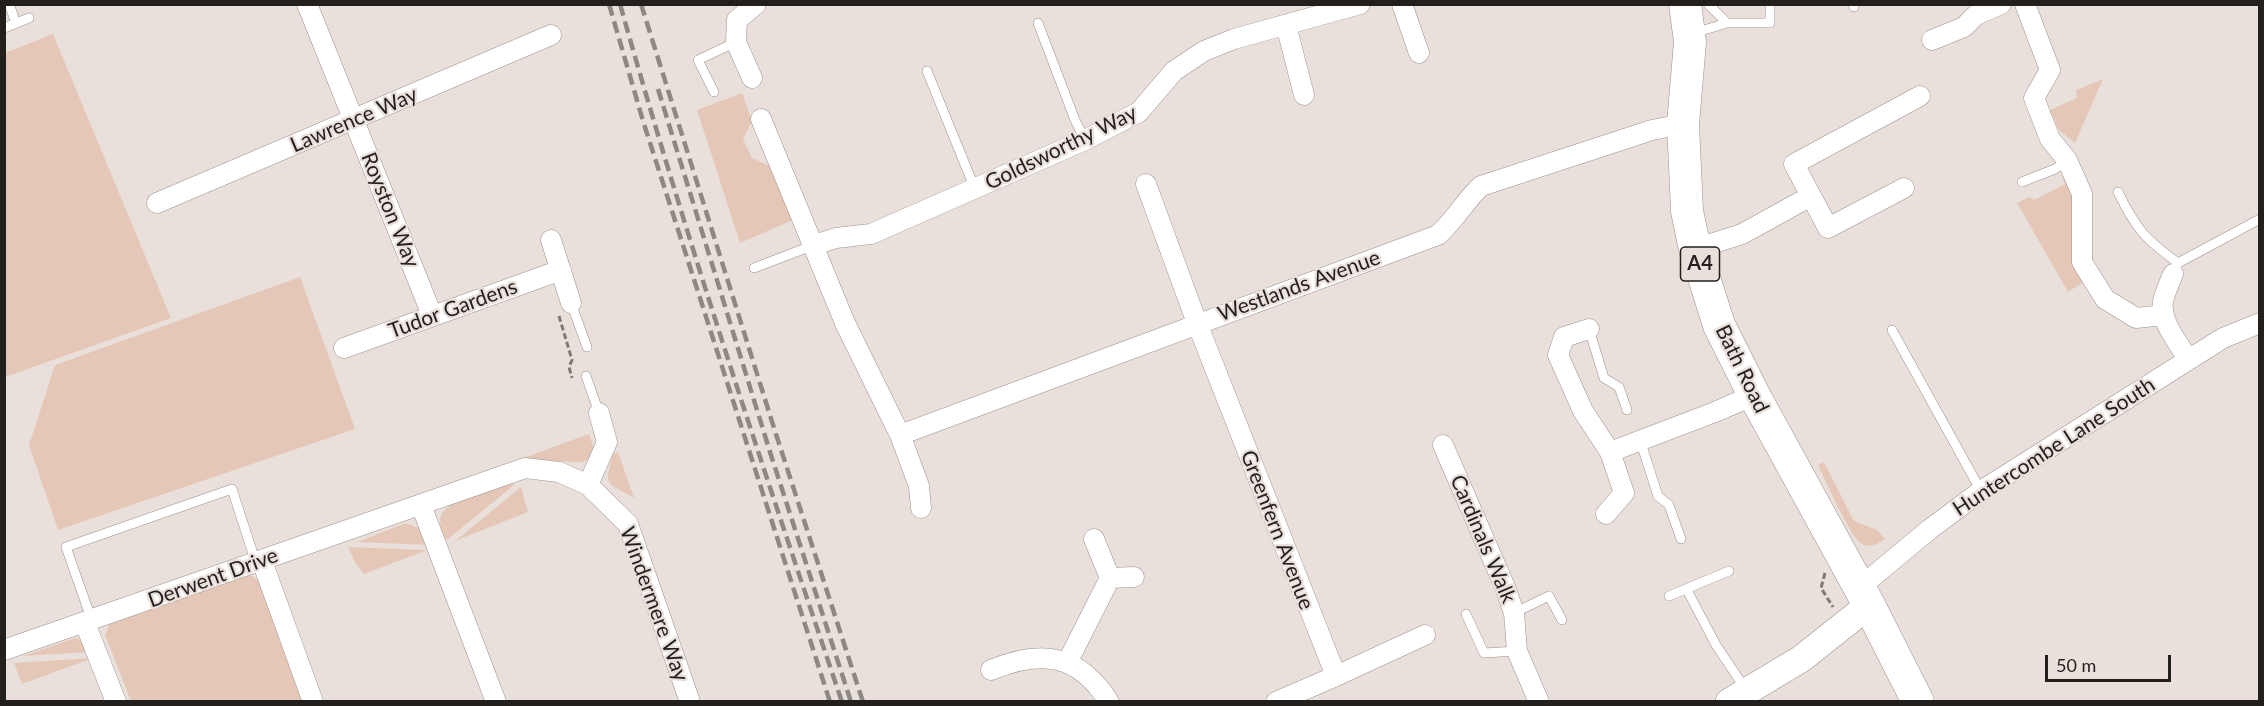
<!DOCTYPE html>
<html>
<head>
<meta charset="utf-8">
<style>
	body { margin:0 }
	#map { position:relative; width:2264px; height:706px; overflow:hidden; background:#eae0db; font-family:Lato,sans-serif }
	canvas { display:block }
	.frame { position:absolute; inset:0; border:6px solid #221f1d; pointer-events:none }
	.scale { position:absolute; left:2045px; top:655px; width:126px; height:27px; box-sizing:border-box; border:3px solid #221f1d; border-top:0; padding-left:8px; font-size:18px; line-height:21px; white-space:nowrap; color:#221f1d; -webkit-text-stroke:4px #eae0db; paint-order:stroke }
</style>
</head>
<body>
<div id="map">
<canvas width="2264" height="706"></canvas>
<div class="frame"></div>
<div class="scale">50 m</div>
</div>
<script>
const context = document.querySelector('canvas').getContext('2d');
context.lineJoin = 'round';
function paint(path, color) {
  context.fillStyle = color;
  context.fill(path, 'evenodd');
}
function strokePath(path, color, width, dash) {
  context.strokeStyle = color;
  context.lineWidth = width;
  context.lineCap = dash ? 'butt' : 'round';
  context.setLineDash(dash || []);
  context.stroke(path);
}
function write(font, color, halo, rows, align = 'center') {
  context.font = font + ' Lato,sans-serif';
  context.lineWidth = 4.5;
  context.setLineDash([]);
  context.textBaseline = 'middle';
  context.strokeStyle = halo;
  context.fillStyle = color;
  for (const [text, x, y, turn = 0] of rows) {
    context.save();
    context.translate(x, y);
    context.rotate((+turn || 0) * Math.PI / 180);
    context.textAlign = isNaN(turn) ? turn : align;
    if (halo) context.strokeText(text, 0, 0);
    context.fillText(text, 0, 0);
    context.restore();
  }
}
paint(new Path2D(`
	M53 34 171 318 5 377V53Z
	M2103 79 2075 143 2059 130 2050 110 2077 98 2076 90Z
	M742 93 752 121 743 139 752 158 770 166 793 220 740 243 697 110Z
	M2066 168 2072 181 2085 281 2068 292 2017 203 2029 197 2034 200 2065 184 2061 171Z
	M300 277 355 429 58 530 29 445 55 365Z
	M589 434 594 449 590 459 581 462 518 460Z
	M618 452 634 498C605 481 604 487 613 454Z
	M1824 462 1854 521 1877 530 1885 539C1877 544 1871 548 1862 544 1851 539 1825 479 1818 465Z
	M512 482 514 485 447 540C444 535 440 528 440 522 440 498 493 488 512 482Z
	M521 487 528 512 455 541Z
	M406 523 421 529 428 545 357 542Z
	M348 547 427 550 364 574 355 562Z
	M249 574 259 581 307 701H131L105 635 110 623Z
	M75 638 87 641 90 652 23 656Z
	M93 658 22 684 14 663Z`), '#e5c7b7');
const lane = new Path2D(`
	M9 4 16 23
	M1853 4 1854 7
	M1038 23 1075 120 1085 140
	M1727 23H1770V4
	M4 28 29 18
	M1694 36 1704 30 1727 23 1708 4
	M927 71 975 189
	M714 92 698 60 736 42
	M2022 182 2055 169 2067 160
	M2118 192C2136 229 2145 239 2178 263
	M754 268 814 245
	M2173 274 2178 263 2260 219
	M571 303 587 347
	M1589 329 1604 378 1619 387 1627 410
	M1892 330 1981 491
	M586 376 599 413
	M1640 440 1658 496 1669 505 1681 539
	M1687 590 1716 645 1746 690
	M1669 596 1729 571
	M1514 613 1549 596 1562 620
	M1466 614 1484 653 1517 651
	M92 621 66 547 232 489 256 563`);
const street = new Path2D(`
	M307 4 432 315
	M1402 4 1419 53
	M2025 4 2050 70 2034 98 2050 139 2067 160 2082 194V262L2105 299 2136 318 2164 315
	M1286 25 1304 95
	M1932 40 1964 27 1976 15 2001 4
	M752 78 736 42 737 20 756 4
	M761 119 845 323 900 435 919 486 921 508
	M1146 184 1197 323 1336 676 1276 702
	M1904 188 1828 228 1794 164 1920 96
	M157 203 551 35
	M551 240 571 303
	M814 245 836 238 871 234 1085 140 1139 112 1174 71 1204 51 1234 39 1360 4
	M1695 249 1742 234 1811 196
	M2173 274C2170 282 2165 292 2163 301 2160 322 2178 342 2188 359
	M1589 329 1564 337 1558 355 1583 411 1610 452 1624 493 1606 514
	M344 348 561 270
	M900 435 1438 235C1455 220 1465 201 1481 186L1652 130 1683 124
	M1443 445 1505 587 1514 613 1517 651 1539 702
	M1610 452 1715 412 1754 395
	M588 485 607 442 599 413
	M421 505 496 702
	M1094 539 1110 578 1134 577
	M262 561 313 702
	M1859 588 1930 529 1981 491 2223 338 2260 323
	M85 623 116 702
	M4 650 525 468 559 472 588 485 628 524 690 702
	M1068 661 1110 578
	M991 670C1041 649 1079 654 1109 702
	M1336 676 1425 635`);
const secondary = new Path2D(`
	M1729 702 1801 659 1869 605`);
const primary = new Path2D(`
	M1685 4 1690 42 1683 124 1687 211 1695 249 1719 325 1754 395 1869 605 1918 702`);
strokePath(lane, '#9b918d', 10);
strokePath(street, '#9b918d', 21);
strokePath(secondary, '#9b918d', 28);
strokePath(primary, '#9b918d', 33);
strokePath(new Path2D(`
	M559 316 572 360 569 367 572 378
	M1825 573 1821 588 1833 607`), '#7f7975', 3, [6, 3]);
strokePath(lane, '#fff', 9);
strokePath(street, '#fff', 20);
strokePath(secondary, '#fff', 27);
strokePath(primary, '#fff', 32);
strokePath(new Path2D(`
	M609 4 643 121 830 702
	M620 4C686 239 764 471 842 702
	M641 4 774 428 863 702
	M658 89 770 452 851 702`), '#8e8783', 4.5, [12, 6]);
for (const [x, y, w] of [
	[1700,264,39]
]) {
  const box = new Path2D();
  box.roundRect(x - w / 2, y - 17, w, 34, 4.5);
  context.fillStyle = '#eae0db';
  context.fill(box);
  strokePath(box, '#221f1d', 1.5);
}
write('bold 20px', '#221f1d', null, [
	["A4",1700,264]
]);
write('21px', '#221f1d', '#eae0db', [
	["Lawrence Way",354,120,-23],
	["Goldsworthy Way",1061,148,-26],
	["Royston Way",390,210,68],
	["Westlands Avenue",1299,286,-20],
	["Tudor Gardens",453,309,-20],
	["Bath Road",1742,369,64],
	["Huntercombe Lane South",2054,447,-33],
	["Greenfern Avenue",1277,530,69],
	["Cardinals Walk",1483,539,67],
	["Derwent Drive",213,578,-20],
	["Windermere Way",654,604,70]
]);
</script>
</body>
</html>
